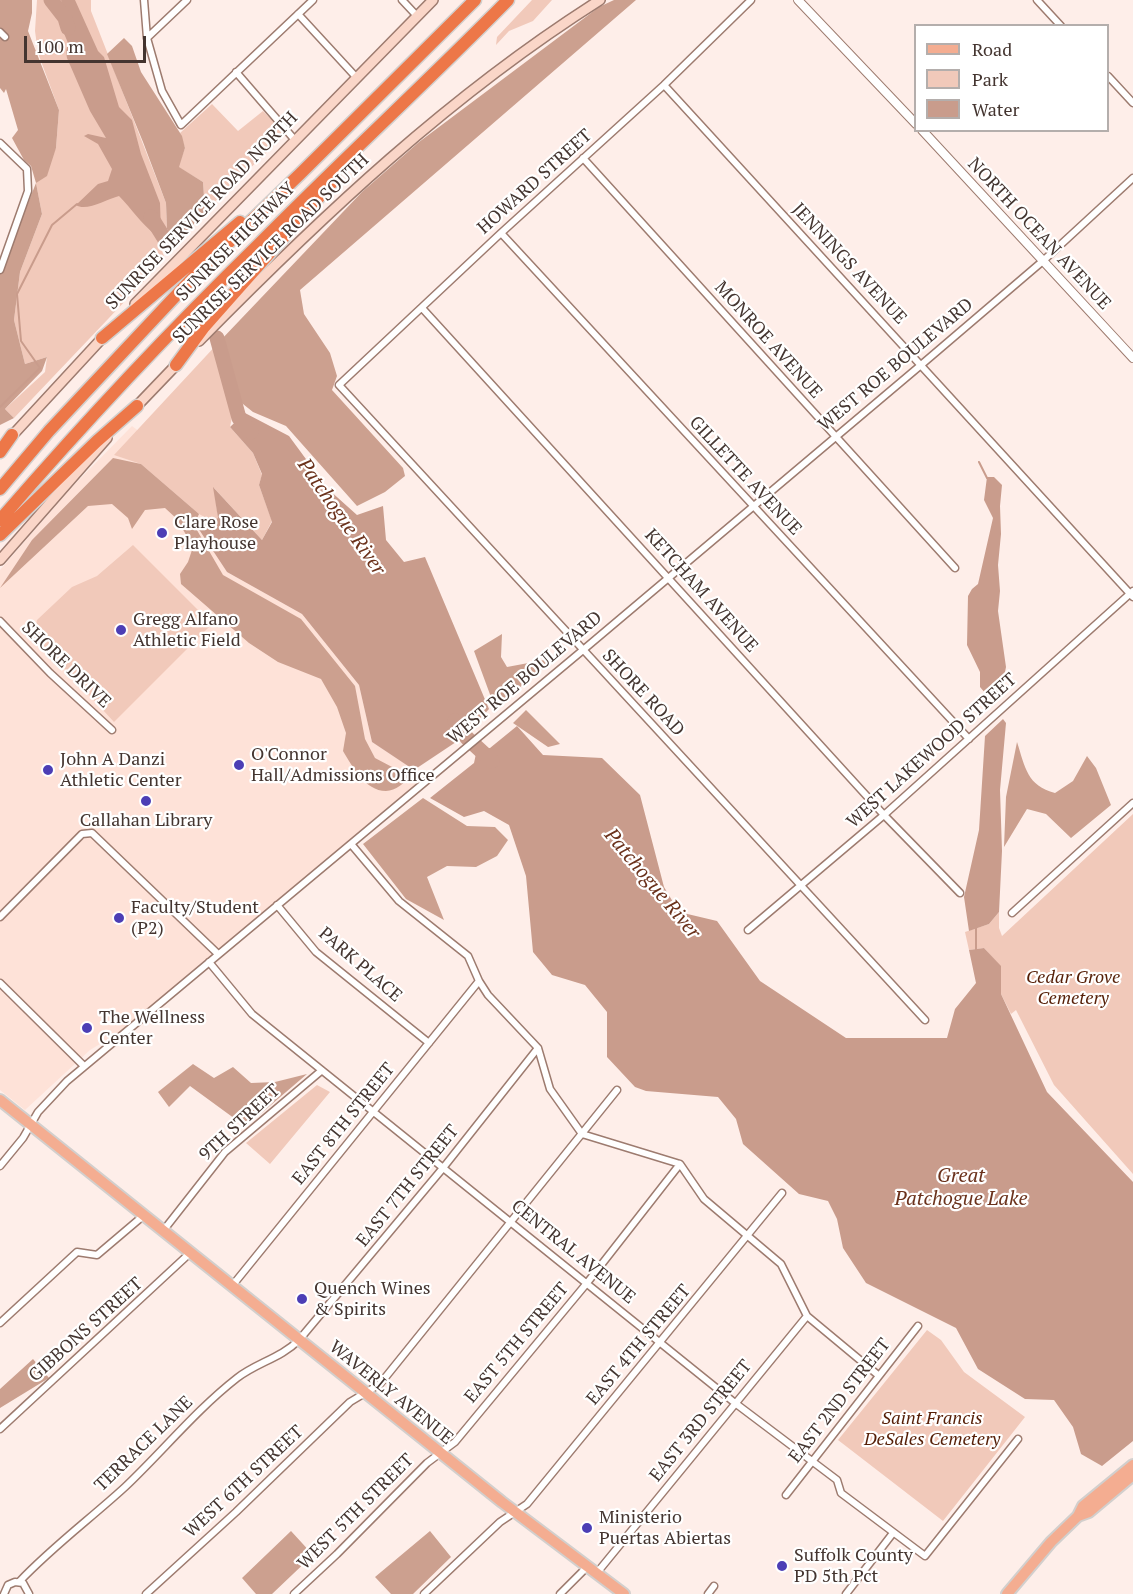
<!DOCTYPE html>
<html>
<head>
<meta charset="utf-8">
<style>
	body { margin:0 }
	#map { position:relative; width:1133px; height:1594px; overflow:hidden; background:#feeee9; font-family:"PT Serif",serif }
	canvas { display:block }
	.legend { position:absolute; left:914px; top:24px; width:195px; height:108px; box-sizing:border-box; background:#fff; border:2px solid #b4aeac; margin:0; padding:8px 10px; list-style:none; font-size:18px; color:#443530 }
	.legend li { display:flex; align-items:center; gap:12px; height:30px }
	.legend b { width:30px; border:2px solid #b4aeac }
	.scale { position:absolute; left:24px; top:36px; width:122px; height:27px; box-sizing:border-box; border:3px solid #443530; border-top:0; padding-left:8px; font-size:18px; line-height:21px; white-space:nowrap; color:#443530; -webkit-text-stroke:4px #fff; paint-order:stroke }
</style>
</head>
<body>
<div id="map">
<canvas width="1133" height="1594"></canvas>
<ul class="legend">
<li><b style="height:8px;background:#f4ad91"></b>Road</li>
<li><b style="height:16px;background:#f1c9ba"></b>Park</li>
<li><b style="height:16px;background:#c99c8c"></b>Water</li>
</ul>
<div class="scale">100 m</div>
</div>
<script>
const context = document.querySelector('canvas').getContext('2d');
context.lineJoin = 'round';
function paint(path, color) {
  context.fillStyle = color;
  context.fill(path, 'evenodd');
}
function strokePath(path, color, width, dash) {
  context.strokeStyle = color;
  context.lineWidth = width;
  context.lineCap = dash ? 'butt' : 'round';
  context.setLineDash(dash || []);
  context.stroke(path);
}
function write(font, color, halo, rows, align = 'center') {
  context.font = font + ' "PT Serif",serif';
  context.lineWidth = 4.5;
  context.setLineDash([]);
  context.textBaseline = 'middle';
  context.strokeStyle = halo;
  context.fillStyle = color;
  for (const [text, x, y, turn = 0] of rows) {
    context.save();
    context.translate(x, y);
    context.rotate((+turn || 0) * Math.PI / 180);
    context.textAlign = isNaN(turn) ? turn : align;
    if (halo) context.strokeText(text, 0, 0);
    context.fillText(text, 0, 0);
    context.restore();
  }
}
paint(new Path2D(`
	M132 426 213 487 218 518 198 528 227 572 302 614 359 685 372 742 414 770 423 783 148 1015 90 1050 25 1110 0 1090V570L70 489Z`), '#fee2d8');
paint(new Path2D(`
	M37 0H91V11L166 203 167 229 156 235 165 259 14 418 5 409 45 372 47 357 25 364 14 320 20 272 42 214 36 183 56 148 59 110 38 53 35 31Z
	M532 0H552L533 21 509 31 496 45 497 37Z
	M212 104 238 131 263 111 281 129 283 137 205 211 203 182 178 167 185 148 180 133Z
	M219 342 227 400 232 417 230 427 253 453 262 475 259 485 272 521 262 540 214 488 218 518 212 521 199 514 141 464 114 455Z
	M133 545 212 624 114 722 34 635 37 620 72 587 97 576Z
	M1133 814V1174L1054 1085 1016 1010 1011 1014 1001 994 1000 966 984 948 969 950 965 932 989 924 999 912V928L1002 936Z
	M317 1085 330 1092 270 1164 246 1143Z
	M927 1330 941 1340 964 1372 1025 1417 943 1521 838 1440Z`), '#f1c9ba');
paint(new Path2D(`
	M0 0H32V13L28 31 59 110 56 148 47 176 36 183 42 214 20 272 14 320 25 364 47 357 42 371 5 409 14 418 0 425V273L36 183 31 166 24 160 12 138 18 130 6 89 4 93 0 88Z
	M614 0H636L300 290 304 314 330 353 337 376 332 390 403 468 405 476 385 492 357 506 286 426 253 412 238 400 232 367 219 342 362 192 419 142 599 7Z
	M124 38 132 46 141 72 182 136 185 148 179 167 203 182 205 211 177 244 167 229 166 203 143 142 107 54Z
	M113 458 141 464 199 514 194 525 223 575 301 619 355 686 365 739 375 758 411 777C404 782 396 791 386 791 365 791 352 766 343 751L346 733 337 707 321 679 278 662 249 643 181 584 180 574 188 562 193 547 177 519 165 508 145 510 132 529 128 518 112 504 88 506 0 588 32 540Z
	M502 634 501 657 507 667 555 658 495 708 474 651Z
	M526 710 560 744 548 747 513 723Z
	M1017 742C1025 767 1027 786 1055 793L1073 781 1087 756 1096 768 1111 805 1071 838 1046 814 1027 809 1004 847 1006 797Z
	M423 798 467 826 495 827 508 840 497 856 476 867 447 866 427 877 444 920 406 899 363 844Z
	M193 1064 214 1078 233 1067 251 1083 275 1082 307 1074 258 1116 242 1124 190 1086 169 1107 158 1092Z
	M33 1359 49 1378 0 1408V1389Z
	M291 1531 313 1555 272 1594H256L242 1578Z
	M430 1531 451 1557 413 1594H391L375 1577Z`), '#cca08f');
paint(new Path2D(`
	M61 0H75L98 51 104 57 119 107 132 120 141 154 160 203 161 233 156 235C141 224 132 209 119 196 107 199 86 212 76 205L98 184 108 181 112 169 98 144 84 136 88 134 106 138 90 111 67 58 66 52 68 43 56 14 62 3Z
	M245 413 289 436 328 489 357 515 383 506 386 540 404 562 425 557 489 709 472 727 467 738 459 740 414 770 372 742 359 685 302 614 227 572 198 528 218 518 213 487 262 540 272 522 259 485 262 474 253 453 230 427Z
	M987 477H994L1002 485 1000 506 1001 534 998 565 1000 591 998 611 1006 667 1001 692 992 701 980 687V672L967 645 968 596 972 589 978 584 993 518 984 500Z
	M1003 719 1006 723 1000 790 1002 851 999 912 989 924 969 931 964 897 979 830 985 736Z
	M517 726 543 755 602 758 640 795 664 887 679 912 717 921 760 981 846 1038H947L955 1009 976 983 969 950 984 948 1001 966V994L1047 1092 1133 1182V1441L1102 1466 1081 1454 1073 1427 1054 1400 1025 1399 978 1369 956 1328 866 1283 843 1248 837 1219 828 1201 799 1194 743 1144 736 1119 718 1097 646 1091 635 1087 607 1057V1012L585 985 552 975 533 952 526 876 509 825 484 811 464 817 430 798 474 763 477 749 490 748Z`), '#c99c8c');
strokePath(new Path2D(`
	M0 407 40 368 21 341 17 294 52 225 77 204
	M979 462 987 478
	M976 926V951`), '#c99c8c', 2);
strokePath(new Path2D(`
	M51 0 65 18 68 28
	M151 217 166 241
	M217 338 239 418 251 432
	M455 721 467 738 492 761`), '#c99c8c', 15);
const minor = new Path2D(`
	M144 0 147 38 162 91 181 125 313 0
	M402 0 417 16
	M751 0 664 85 501 233 339 385 925 1020
	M1037 0 1061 26
	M298 14 356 77
	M0 32 5 37
	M147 38 187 0
	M236 72 294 139
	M1108 76 1133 103
	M664 85 1133 597
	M0 143 27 169 28 191 0 270
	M583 158 955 568
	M501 233 969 739
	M422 308 884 815 960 893
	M0 621 50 673 112 730
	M351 844 399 901 468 956 479 981 488 995 538 1048 550 1089 582 1134 680 1164 704 1199 781 1264 807 1316 878 1375
	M277 905 316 952 429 1043
	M1012 913 1133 803
	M0 917 82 834 92 833 218 954
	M748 930 884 815 1133 591
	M209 962 252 1014 735 1403 837 1480 841 1493 925 1556 1018 1439
	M0 983 84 1066
	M0 1166 23 1138 38 1112 67 1081 583 650 921 365 1044 260 1133 178
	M163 1231 225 1152 321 1071
	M232 1286 479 981
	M0 1323 77 1252 97 1255 143 1216
	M0 1429 190 1253
	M786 1495 918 1326
	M596 1574 807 1316
	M19 1582C52 1547 90 1519 125 1487 163 1451 196 1410 237 1378 256 1363 281 1358 299 1340L443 1168 538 1048
	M4 1594 8 1585 15 1582 23 1583 29 1594
	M146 1594 236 1512 350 1402 380 1384 617 1090
	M294 1594 337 1554 427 1463 455 1442 587 1283 680 1164
	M424 1594 500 1522 527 1504 782 1193
	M560 1594 587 1567
	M708 1594 714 1586
	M846 1594 893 1533`);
const tertiary = new Path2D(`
	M798 0 916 124
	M922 130 1133 358`);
const secondary = new Path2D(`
	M135 304 433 0
	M199 341C323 215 450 95 600 0
	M133 410 179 362
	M10 438 106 334
	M0 560 107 438`);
const primary = new Path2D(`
	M0 1100 502 1502 624 1594
	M1078 1516 1089 1512 1133 1475
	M1007 1594 1051 1542 1078 1516 1083 1506 1133 1465`);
const motorway = new Path2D(`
	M102 338 240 222
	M176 365 204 327 335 179
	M0 452 12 435
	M0 489 49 431 198 272 300 174 475 0
	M0 520C82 425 168 333 258 245 340 162 426 83 508 0
	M0 535 97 441 137 406`);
strokePath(minor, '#9d7b6f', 9);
strokePath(tertiary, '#9d7b6f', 10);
strokePath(secondary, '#9d7b6f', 12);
strokePath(primary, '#d2cfcd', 14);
strokePath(motorway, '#d2cfcd', 15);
strokePath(minor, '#fff', 6);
strokePath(tertiary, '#fff', 8);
strokePath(secondary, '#fad6c8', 9);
strokePath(primary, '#f4ad91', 10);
strokePath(motorway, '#ed7748', 12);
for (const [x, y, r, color] of [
	[162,533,6,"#4c3eb5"],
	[121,630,6,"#4c3eb5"],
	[239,765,6,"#4c3eb5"],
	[48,770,6,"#4c3eb5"],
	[146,801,6,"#4c3eb5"],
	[119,918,6,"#4c3eb5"],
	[87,1028,6,"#4c3eb5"],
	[302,1299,6,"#4c3eb5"],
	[587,1528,6,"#4c3eb5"],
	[782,1566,6,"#4c3eb5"]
]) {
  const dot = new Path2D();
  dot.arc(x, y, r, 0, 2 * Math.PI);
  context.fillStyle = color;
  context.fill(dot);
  strokePath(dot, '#fff', 2);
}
write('18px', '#443530', '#fff', [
	["HOWARD STREET",535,182,-42],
	["SUNRISE SERVICE ROAD NORTH",202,211,-46],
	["NORTH OCEAN AVENUE",1039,234,47],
	["SUNRISE HIGHWAY",236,242,-45],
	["SUNRISE SERVICE ROAD SOUTH",271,249,-44],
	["JENNINGS AVENUE",849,264,47],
	["MONROE AVENUE",768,340,48],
	["WEST ROE BOULEVARD",896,365,-40],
	["GILLETTE AVENUE",745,476,47],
	["KETCHAM AVENUE",701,591,48],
	["SHORE DRIVE",66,665,44],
	["WEST ROE BOULEVARD",525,678,-40],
	["SHORE ROAD",643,693,47],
	["WEST LAKEWOOD STREET",932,751,-42],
	["PARK PLACE",360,965,41],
	["9TH STREET",240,1123,-43],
	["EAST 8TH STREET",344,1124,-51],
	["EAST 7TH STREET",408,1186,-51],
	["CENTRAL AVENUE",573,1252,39],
	["GIBBONS STREET",86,1330,-42],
	["EAST 5TH STREET",517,1343,-50],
	["EAST 4TH STREET",639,1345,-50],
	["WAVERLY AVENUE",391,1393,39],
	["EAST 2ND STREET",840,1401,-52],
	["EAST 3RD STREET",701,1421,-51],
	["TERRACE LANE",144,1444,-44],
	["WEST 6TH STREET",244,1482,-43],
	["WEST 5TH STREET",356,1512,-45]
]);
write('18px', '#443530', '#fff', [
	["Clare Rose",174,523],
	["Playhouse",174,544],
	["Gregg Alfano",133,620],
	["Athletic Field",133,641],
	["O'Connor",251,755],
	["Hall/Admissions Office",251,776],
	["John A Danzi",60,760],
	["Athletic Center",60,781],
	["Callahan Library",146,821,"center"],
	["Faculty/Student",131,908],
	["(P2)",131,929],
	["The Wellness",99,1018],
	["Center",99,1039],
	["Quench Wines",314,1289],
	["& Spirits",314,1310],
	["Ministerio",599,1518],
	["Puertas Abiertas",599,1539],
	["Suffolk County",794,1556],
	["PD 5th Pct",794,1577]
], 'left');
write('italic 18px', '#551e06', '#fff', [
	["Cedar Grove",1073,978],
	["Cemetery",1073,999],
	["Saint Francis",932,1419],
	["DeSales Cemetery",932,1440]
]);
write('italic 20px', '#6b321c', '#fff', [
	["Patchogue River",341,517,55],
	["Patchogue River",652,884,50],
	["Great",961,1176],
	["Patchogue Lake",961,1199]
]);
</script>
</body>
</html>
